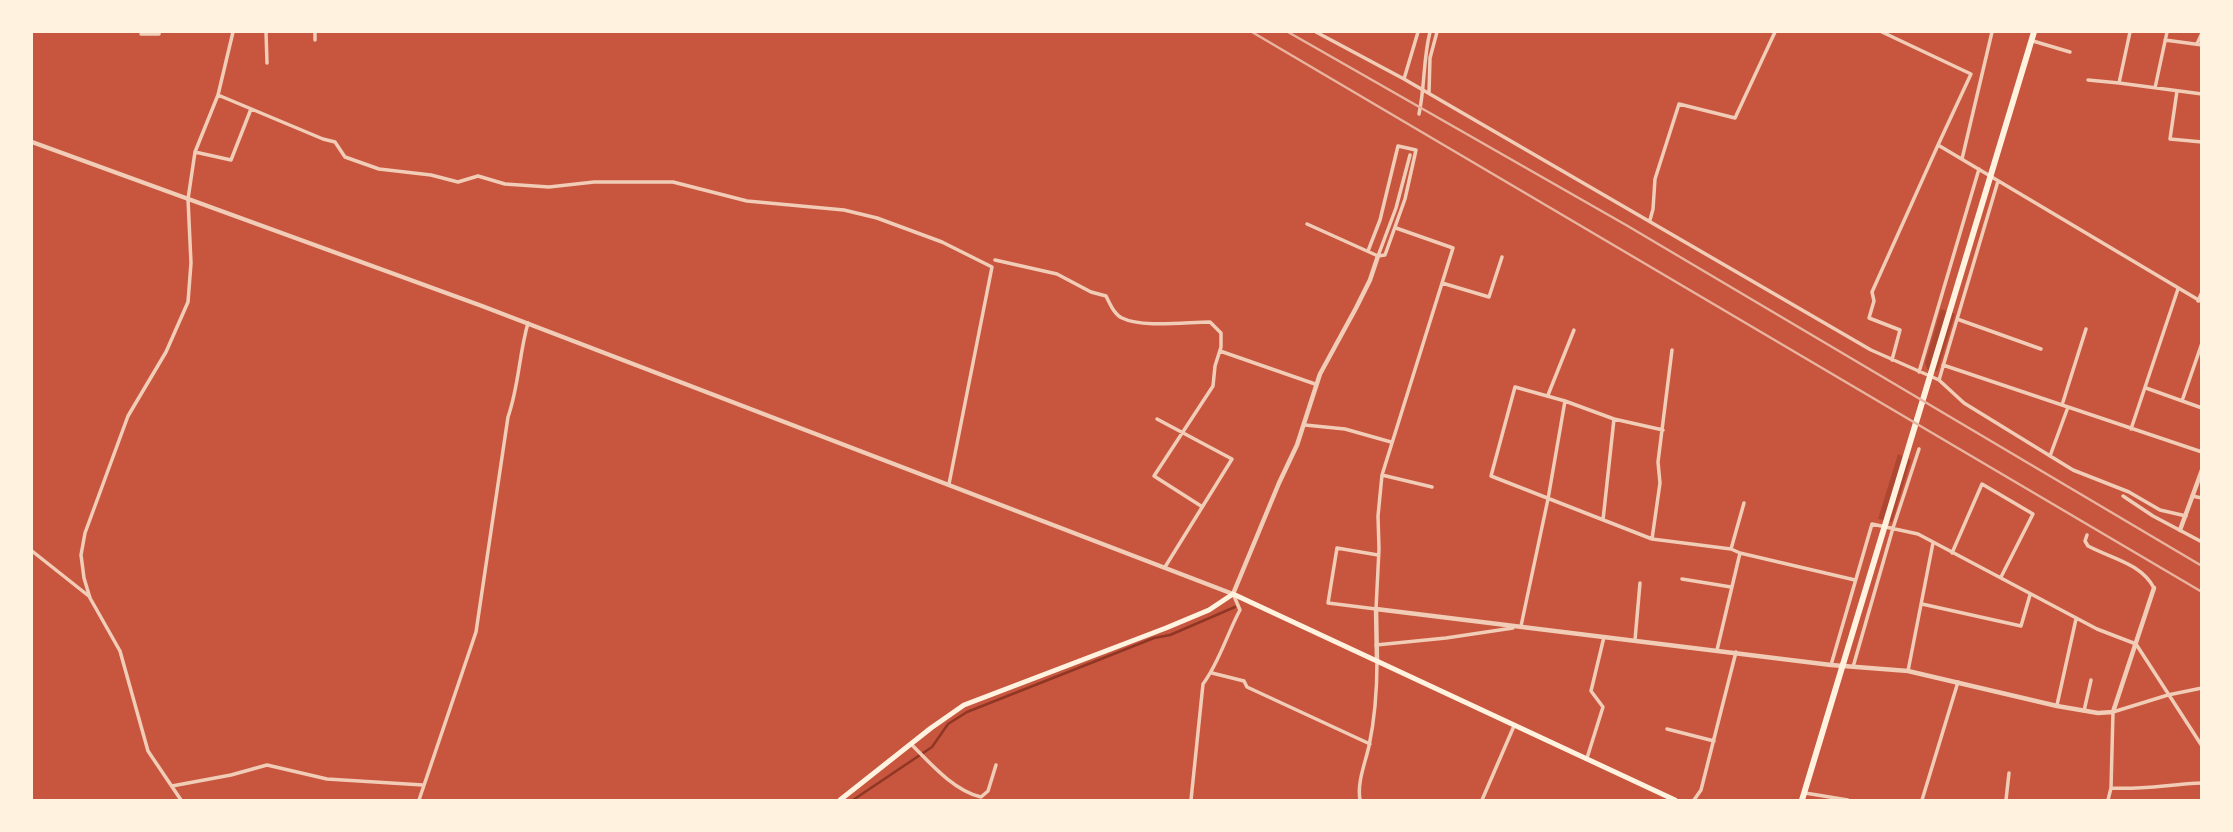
<!DOCTYPE html>
<html>
<head>
<meta charset="utf-8">
<style>
	body { margin:0 }
	#map { position:relative; width:2233px; height:832px; overflow:hidden; background:#c8553d; font-family:"Public Sans",sans-serif }
	canvas { display:block }
	.frame { position:absolute; inset:0; border:33px solid #fff3e0; pointer-events:none }
</style>
</head>
<body>
<div id="map">
<canvas width="2233" height="832"></canvas>
<div class="frame"></div>
</div>
<script>
const context = document.querySelector('canvas').getContext('2d');
context.lineJoin = 'round';
function paint(path, color) {
  context.fillStyle = color;
  context.fill(path, 'evenodd');
}
function strokePath(path, color, width, dash) {
  context.strokeStyle = color;
  context.lineWidth = width;
  context.lineCap = dash ? 'butt' : 'round';
  context.setLineDash(dash || []);
  context.stroke(path);
}
paint(new Path2D(`
	M1941 309 1955 314 1938 370 1934 372 1927 369 1925 363Z
	M1898 454 1911 460 1892 522 1878 519Z`), '#ae4732');
strokePath(new Path2D(`
	M853 800 932 747 948 724 967 712 1154 638 1170 635 1235 607`), '#8f3625', 2.5);
strokePath(new Path2D(`
	M266 32 267 63
	M315 32V40
	M1316 32 1404 79 1871 350 1939 380 1964 403 2073 470 2129 492 2160 510 2186 516
	M1882 32 1971 74 1938 145 2202 302
	M2130 32 2119 83 2202 94
	M141 34H159V32
	M2165 40 2202 45
	M2033 41 2070 52
	M2197 44 2202 33
	M1404 79 1418 32
	M2088 80 2119 83
	M2155 88 2167 32
	M2177 91 2170 139 2202 142
	M1429 93 1430 58 1437 32
	M218 95 323 139 335 142 345 157 379 169 431 175 458 182 478 176 505 184 549 187 594 182H673L747 201 844 210 877 218 942 242 992 267 949 484
	M1419 114C1425 87 1423 59 1430 32
	M195 152 231 160 251 109
	M1962 159 1992 32
	M1650 220 1653 209 1655 179 1679 104 1735 118 1775 32
	M1307 224 1378 256
	M1368 251 1380 220 1398 146 1416 150 1405 199 1385 255 1378 256
	M1378 256 1396 208 1410 155
	M995 260 1057 274 1091 292 1106 296C1110 304 1114 314 1122 318 1142 328 1187 322 1210 322L1221 333V347L1215 366 1213 386 1154 476 1201 506
	M1442 283 1489 297 1502 257
	M2198 301 2202 292
	M1957 319 2041 349
	M1220 351 1315 384
	M1892 360 1900 330 1869 318 1874 301 1872 292 1938 145
	M1943 365 2202 452
	M1919 372 1979 169
	M1939 380 1998 181
	M2146 388 2202 408
	M1548 395 1574 330
	M1565 401 1614 419 1663 430
	M2182 401 2202 343
	M2062 405 2086 329
	M1157 419 1232 459 1165 567
	M1305 425 1345 429 1391 442
	M2131 429 2178 289
	M2050 456 2068 407
	M1382 475 1432 487
	M2123 496 2153 516 2202 542
	M2192 496 2202 498
	M1603 520 1614 419
	M2087 535 2085 541 2088 546C2110 558 2141 563 2154 588
	M1652 539 1660 483 1658 462 1672 350
	M1731 549 1744 503
	M32 551 90 597
	M1952 553 1982 484 2033 514 2001 577
	M1378 555 1337 548 1328 603 1376 609 1379 549 1378 516 1382 475 1453 248 1396 228
	M1682 579 1731 587
	M1922 604 2021 626 2030 595
	M1521 626 1548 499 1565 401 1515 387 1491 476 1652 539 1731 549 1740 553 1855 580
	M1635 640 1640 583
	M1376 645 1446 638 1513 628
	M1717 650 1740 553
	M1831 665 1872 524 1918 534 2097 629 2136 644 2202 746
	M1853 667 1893 528 1919 449
	M1908 671 1933 543
	M1212 673 1244 681 1247 687 1370 744
	M2057 705 2076 619
	M2084 711 2091 680
	M1667 729 1714 741
	M911 744C930 763 954 791 981 797L988 791 996 765
	M1587 758 1603 707 1591 691 1604 637
	M172 786 231 775 267 765 327 779 423 785
	M2111 788C2142 790 2171 784 2202 783
	M1805 793 1848 800
	M181 800 148 751 120 651 90 598 84 578 81 555 85 533 128 416 166 352 188 302 191 263 188 199 195 152 218 95 233 32
	M419 800 476 632 508 417C519 386 519 354 528 323
	M1191 800 1203 684C1219 663 1227 634 1240 610L1234 596
	M1360 800C1357 782 1365 764 1369 746 1375 718 1377 689 1377 661
	M1482 800 1514 726
	M1694 800 1701 790 1736 652
	M1922 800 1958 682
	M2006 800 2009 773
	M2108 800 2111 788 2113 712 2168 695 2202 688`), '#f1ccb7', 3.5);
strokePath(new Path2D(`
	M32 142 482 306 1233 594 1279 483 1297 445 1320 374 1356 308 1370 280 1378 256
	M2180 530 2202 470
	M1377 661 1376 609 1831 665 1908 671 2057 706 2098 713 2113 712 2154 588`), '#f1ccb7', 4.5);
strokePath(new Path2D(`
	M840 800 931 728 964 705 1166 628 1209 610 1233 594 1675 800`), '#fff3e0', 5);
strokePath(new Path2D(`
	M1802 800 2034 32`), '#fff3e0', 6);
strokePath(new Path2D(`
	M1252 32 2202 592
	M1288 32 1626 225 2202 566`), '#e9b49f', 2.5);
</script>
</body>
</html>
